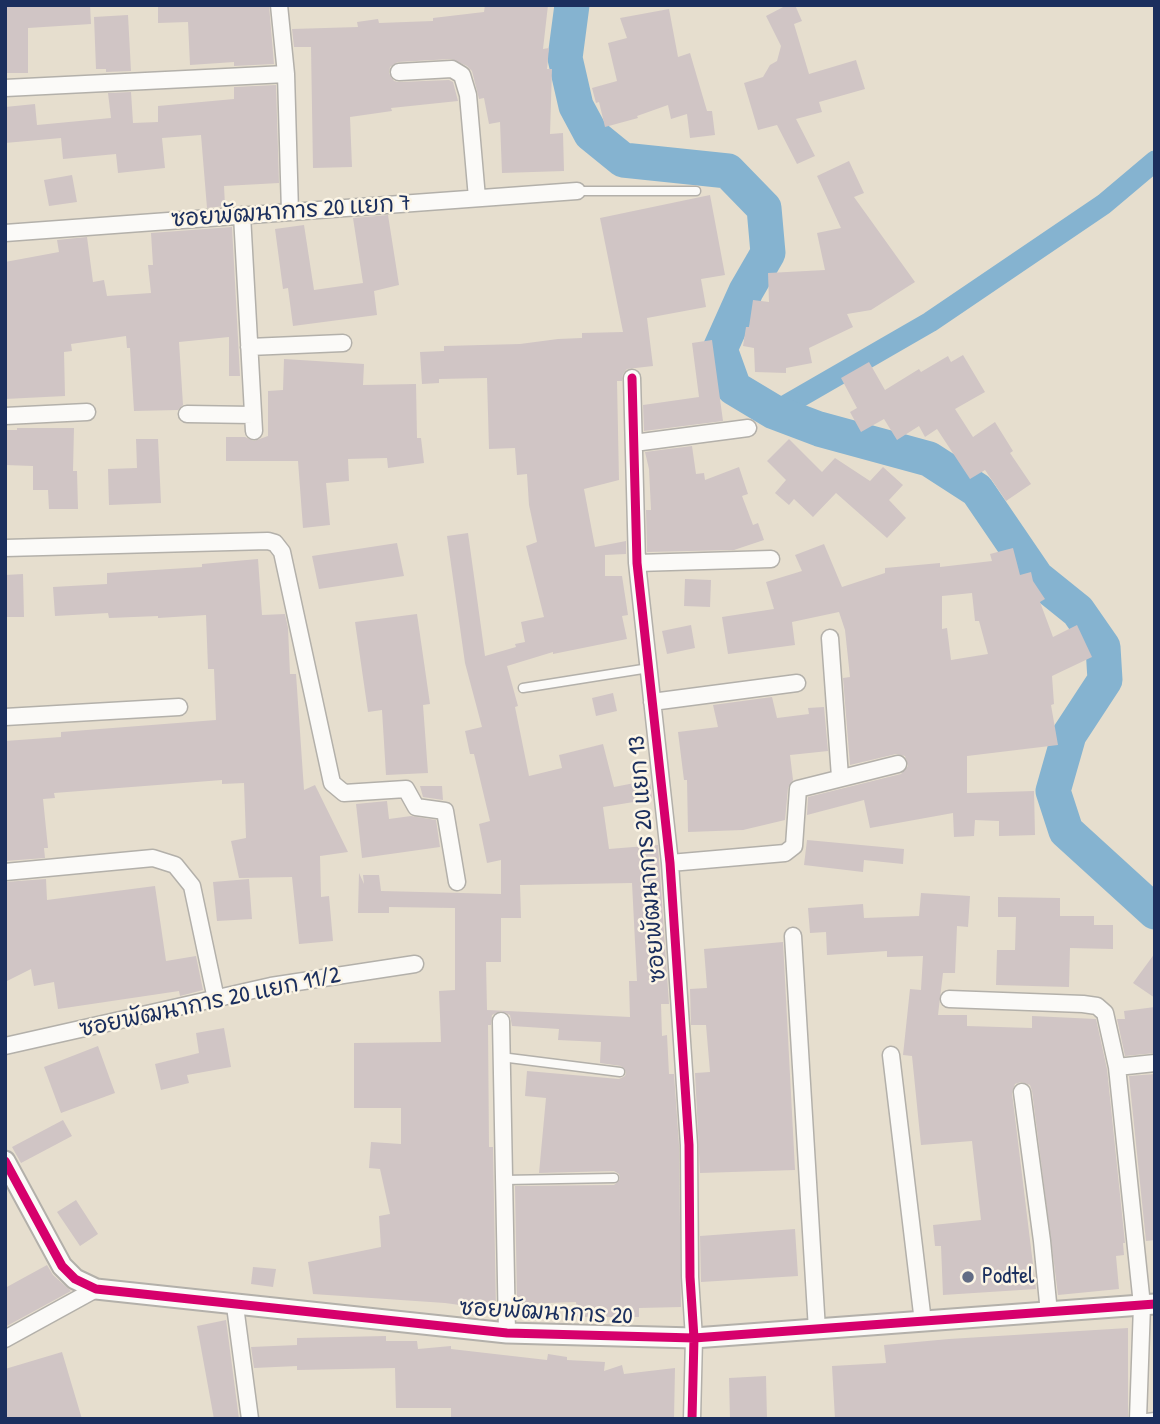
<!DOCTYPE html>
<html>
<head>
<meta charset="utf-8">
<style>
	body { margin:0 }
	#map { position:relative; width:1160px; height:1424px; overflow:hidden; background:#e6dece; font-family:"Patrick Hand",sans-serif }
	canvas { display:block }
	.frame { position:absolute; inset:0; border:7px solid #1b2f5e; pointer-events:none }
</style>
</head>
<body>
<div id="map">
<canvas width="1160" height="1424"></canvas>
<div class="frame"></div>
</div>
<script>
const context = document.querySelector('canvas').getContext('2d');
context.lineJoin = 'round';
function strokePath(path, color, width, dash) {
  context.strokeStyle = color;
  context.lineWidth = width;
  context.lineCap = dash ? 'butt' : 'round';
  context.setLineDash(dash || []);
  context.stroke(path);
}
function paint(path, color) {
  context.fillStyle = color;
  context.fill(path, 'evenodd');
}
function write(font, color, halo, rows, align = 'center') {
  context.font = font + ' "Patrick Hand","Playpen Sans Thai",sans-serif';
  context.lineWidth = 5;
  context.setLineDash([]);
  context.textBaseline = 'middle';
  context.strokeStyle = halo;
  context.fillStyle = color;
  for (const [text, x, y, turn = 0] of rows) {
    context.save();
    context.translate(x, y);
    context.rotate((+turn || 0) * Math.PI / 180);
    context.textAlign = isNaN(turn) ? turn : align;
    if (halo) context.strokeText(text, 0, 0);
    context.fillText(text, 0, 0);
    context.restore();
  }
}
strokePath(new Path2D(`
	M774 412 930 322 1104 204 1155 161`), '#85b3d0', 21);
strokePath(new Path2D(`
	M572 5 565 58 576 106 591 134 623 160 728 171 764 208 768 253 746 291 720 349 734 388 774 412 819 429 929 459 977 490 1037 578 1078 611 1103 647 1105 680 1069 735 1053 791 1066 831 1155 912`), '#85b3d0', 35);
paint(new Path2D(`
	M5 5H90L91 24 28 28V73H5Z
	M158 5H269L274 64 234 66V62L190 65 188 22 158 23Z
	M485 5H548L543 49 549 48 547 69H552L550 134 563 133 564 171 502 173 500 122 489 124 484 98 479 99 472 71 467 66 451 59 398 62 390 67 389 73 394 81 399 82 449 80 453 82 458 101 391 108 392 111 350 117 352 167 313 168 311 47H294L292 29 358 27 357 22 378 19 379 23 433 21V18L484 12Z
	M787 5H795L802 21 794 24 809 74 856 60 865 89 819 102 822 112 796 119 815 156 797 164 777 125 758 130 744 83 763 77 770 65 777 61 781 46 766 16Z
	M669 9 678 57 690 53 707 111H712L715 135 690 138 687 114 671 119 668 105 637 116 638 118 605 127 599 102 596 103 592 88 617 81 608 43 627 38 620 18Z
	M128 15 131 71 106 72V69H96L94 17Z
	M276 85 279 183 224 186 225 206 207 208 201 135 162 138 165 168 118 173 116 154 63 159 61 138 5 143V107L35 104 37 125 111 118 108 93 131 92 133 123 158 122V106L234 99V87Z
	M849 161 864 193 854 197 915 282 871 310 847 314 853 327 809 348 812 363 786 368V373L755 372 754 348 743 346 746 327H749L753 300 769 302 768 273 825 270 817 233 841 228 817 176Z
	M72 175 77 202 49 206 44 180Z
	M710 195 725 275 701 279 706 307 647 318 653 366 627 369 623 374 622 381H617L619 480 584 489 595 547 626 541V554L605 555V576H622L628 615 622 616 627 639 553 654V652L507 666 518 706 515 707 529 776 562 768 559 755 603 744 614 787 650 780 652 799 603 807 609 849 658 845 669 1004H661L662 1036 667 1035 669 1074H674L679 1145 681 1307 639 1308V1317H578L576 1302 517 1304 515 1186 614 1185 620 1179 619 1174 614 1171 539 1173 546 1098 525 1096 527 1071 619 1079 625 1076 626 1072 621 1066 600 1063 601 1042 558 1040 559 1029 512 1026 510 1015 501 1011 492 1015 491 1025H488L489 1147H493L496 1310 445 1303 313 1294 308 1262 381 1247 379 1216 390 1214 380 1169 369 1168 371 1142 401 1144V1108H354V1043L441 1042 439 991 455 990V908L389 907V913H358L359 873 364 884 363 875H379L381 891 501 894V860L487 863 479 824 490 821 474 754H470L465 731 482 727 465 663 447 536 468 533 485 656 516 647 515 644 525 642 521 622 544 617 526 546 537 542 529 505 527 474 517 475 515 448 489 449 487 378 439 379V383L422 384 420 352 444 351V346L520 344 558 339 582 338V333L623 332 600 218ZM632 883 637 981H629L630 1017 487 1010 486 962H501V918H521L520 885Z
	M388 215 399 285 374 291 377 315 293 326 288 288 283 289 275 229 304 225 314 290 363 283 353 218Z
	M232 227 240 376H229V337L179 342 183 405 178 410 134 411 130 348H127L126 336 71 344 72 351 64 352 65 396 5 399V262L59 252 57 240 87 237 93 282 104 280 107 296 151 293 148 265H153L151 233Z
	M712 340 723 421 644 431 643 405 699 397 692 343Z
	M963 355 985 392 955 409 973 437 995 422 1013 451 1010 453 1031 484 1006 501 985 470 970 479 937 429 925 437 919 426 897 440 884 419 861 432 850 412 857 408 841 378 869 362 885 390 919 369 921 372 948 356 951 362Z
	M284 359 364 364 363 385 416 384 417 438H421L424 463 388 468 387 458 348 459 349 481 326 483 330 525 303 528 298 461H226V437H245L254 441 268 436V391L283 390Z
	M17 428H74L73 471H77L78 509H49L48 490H33V466L5 465V430H17Z
	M136 439H158L161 503 109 505 108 469 137 468Z
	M789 439 822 472 835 458 870 481 883 467 903 485 889 500 906 518 887 538 836 493 813 517 794 499 789 505 775 493 786 480 767 461Z
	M692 446 696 474 704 473 705 480 739 467 748 494 742 496 753 525 758 523 764 540 734 550 647 552 646 510H651L649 469 645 452Z
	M397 543 404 576 319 589 312 556Z
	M824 544 842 587 885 573V568L940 563V567L992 561 990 554 1013 548 1020 575 1031 572 1033 581 1045 599 1040 602 1053 637 1077 625 1092 657 1052 676 1054 704 1051 705 1058 745 967 756V793L1034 791 1035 835 999 836V821L975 820 974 836 954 837 953 813 870 828 864 800 807 815 808 797 901 774 908 766 905 756 896 754 850 765 843 678 850 677 845 630 839 612 792 622 795 645 728 654 722 617 774 609 766 582 802 571 795 555ZM972 593 975 621H979L988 654 951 660 947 628 942 629V596Z
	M258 559 262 615 285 614 288 628 290 674H296L304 790 315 785 348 852 320 856 321 897 329 896 333 941 299 944 292 877 239 878 231 841 246 838 244 783 222 784V780L54 793 55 798 43 799 48 848H44L45 858 5 861V741L61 737V732L216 720 214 669H208L206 615 158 618V616L109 618 108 613 55 616 53 587 107 584V573L202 567V564Z
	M23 574 24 617H5V575Z
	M685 579 711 580 710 607 684 606Z
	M417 614 430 704 423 705 428 773 386 775 382 710 368 712 355 622Z
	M691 625 695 648 667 654 662 631Z
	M613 693 617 711 596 716 592 698Z
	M772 697 777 718 809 714 808 708 824 707 828 751 790 755 793 780 788 788 785 820 743 830 688 832 687 780H684L678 732 718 727 713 705Z
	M420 786H442L443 800 423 797Z
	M387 801 389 819 411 816 436 820 440 847 362 858 356 804Z
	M807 840 904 849 903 864 864 860 863 872 804 865Z
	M46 879 47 900 155 886 166 961 196 956 203 990 180 996 179 991 58 1009 54 982 34 986 31 969 5 982V882Z
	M249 879 252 919 217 921 213 882Z
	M921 893 970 896 968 927 957 926 955 973H943L938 1015H967V1026L1032 1028V1016L1096 1019 1107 1069 1125 1243H1123L1124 1255 1116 1256 1119 1289 1058 1295 1032 1091 1030 1085 1021 1082 1015 1084 1012 1093 1036 1289 943 1295 941 1246H935L933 1225 981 1220 972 1141 921 1145 912 1056 903 1055 910 989 921 990 923 956 887 957V951L827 955 826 932 810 933 808 908 863 904 864 918 919 916Z
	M998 897 1060 898V916H1094V925H1113V949L1070 948 1069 987 996 985 997 950H1015L1016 917H998Z
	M783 942 795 1170 700 1173 695 1073 710 1072 706 1025H691L690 989 707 988 704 949Z
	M1155 953V998L1133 983Z
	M1155 1007V1053L1125 1056 1117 1019H1125L1124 1011Z
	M224 1028 231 1067 187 1075 189 1083 161 1090 155 1064 199 1053 196 1033Z
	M98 1046 115 1093 61 1113 44 1067Z
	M1155 1074V1240L1146 1241 1129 1076Z
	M63 1120 72 1136 21 1163 12 1147Z
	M76 1200 98 1234 80 1246 57 1212Z
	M795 1229 798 1276 701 1282 700 1236Z
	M47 1265 53 1275 71 1291 5 1327V1288Z
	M253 1267 276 1269 273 1287 251 1284Z
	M226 1320 239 1419H214L197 1326Z
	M1128 1328V1419H835L832 1366 886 1363 884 1345 949 1339Z
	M386 1336V1341H417L418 1349 451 1346V1349L547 1360 548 1354 567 1357V1360L605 1362 604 1371 622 1365 624 1374 675 1368 674 1419H451V1408H396L395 1368 297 1370V1366L254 1368 251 1347 297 1345V1338Z
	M62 1352 82 1419H5V1369Z
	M766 1376 767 1419H730L729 1378Z`), '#d0c5c5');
const service = new Path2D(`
	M577 191H696
	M523 688 649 668
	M501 1057 620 1072
	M504 1180 614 1178
	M1138 1419 1155 1417`);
const minor = new Path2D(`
	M279 5 286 74 290 212
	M399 72 452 69 462 75 468 95 477 198
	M5 88 286 74
	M242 215 254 431
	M5 233 577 191
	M249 347 343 343
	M632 378 637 563 670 863 689 1145 690 1277 694 1338 692 1419
	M187 414 253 415
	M5 416 87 412
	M634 443 748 428
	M5 548 268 541 275 543 282 552 332 783 344 793 406 789 416 807 445 811 457 882
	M637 563 771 559
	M830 638 840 777
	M652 702 797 683
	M5 717 179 707
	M670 863 785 853 794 846 798 789 898 764
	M5 872 153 858 175 865 192 886 216 999
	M793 936 817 1330
	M949 999 1083 1004 1097 1006 1105 1013 1117 1067 1142 1305 1138 1419
	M501 1021 507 1333
	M5 1046 271 986 415 964
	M891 1055 923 1322
	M1117 1067 1155 1063
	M1022 1092 1042 1241 1049 1313
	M235 1306 250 1419
	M5 1339 96 1289`);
const tertiary = new Path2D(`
	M5 1161 62 1266 75 1279 96 1289 507 1333 694 1338 1155 1304`);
strokePath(service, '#b3b0aa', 11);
strokePath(minor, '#b3b0aa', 19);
strokePath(tertiary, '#b3b0aa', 23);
strokePath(service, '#fbfaf8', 8);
strokePath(minor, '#fbfaf8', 16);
strokePath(tertiary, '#fbfaf8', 19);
strokePath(new Path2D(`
	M632 378 637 563 670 863 689 1145 690 1277 694 1338 692 1419
	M5 1161 62 1266 75 1279 96 1289 507 1333 694 1338 1155 1304`), '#d6006c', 9);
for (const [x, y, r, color] of [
	[968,1277,7,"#626c85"]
]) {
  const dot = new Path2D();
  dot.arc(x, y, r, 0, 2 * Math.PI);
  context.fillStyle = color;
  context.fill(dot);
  strokePath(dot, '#fcf5e5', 2.5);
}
write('23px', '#1b2f5e', '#fcf5e5', [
	["ซอยพัฒนาการ 20 แยก 7",291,212,-4],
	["ซอยพัฒนาการ 20 แยก 13",648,859,-95],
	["ซอยพัฒนาการ 20 แยก 11/2",210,1003,-12],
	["ซอยพัฒนาการ 20",546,1313,3]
]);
write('23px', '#1b2f5e', '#fcf5e5', [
	["Podtel",982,1277]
], 'left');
</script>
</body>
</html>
